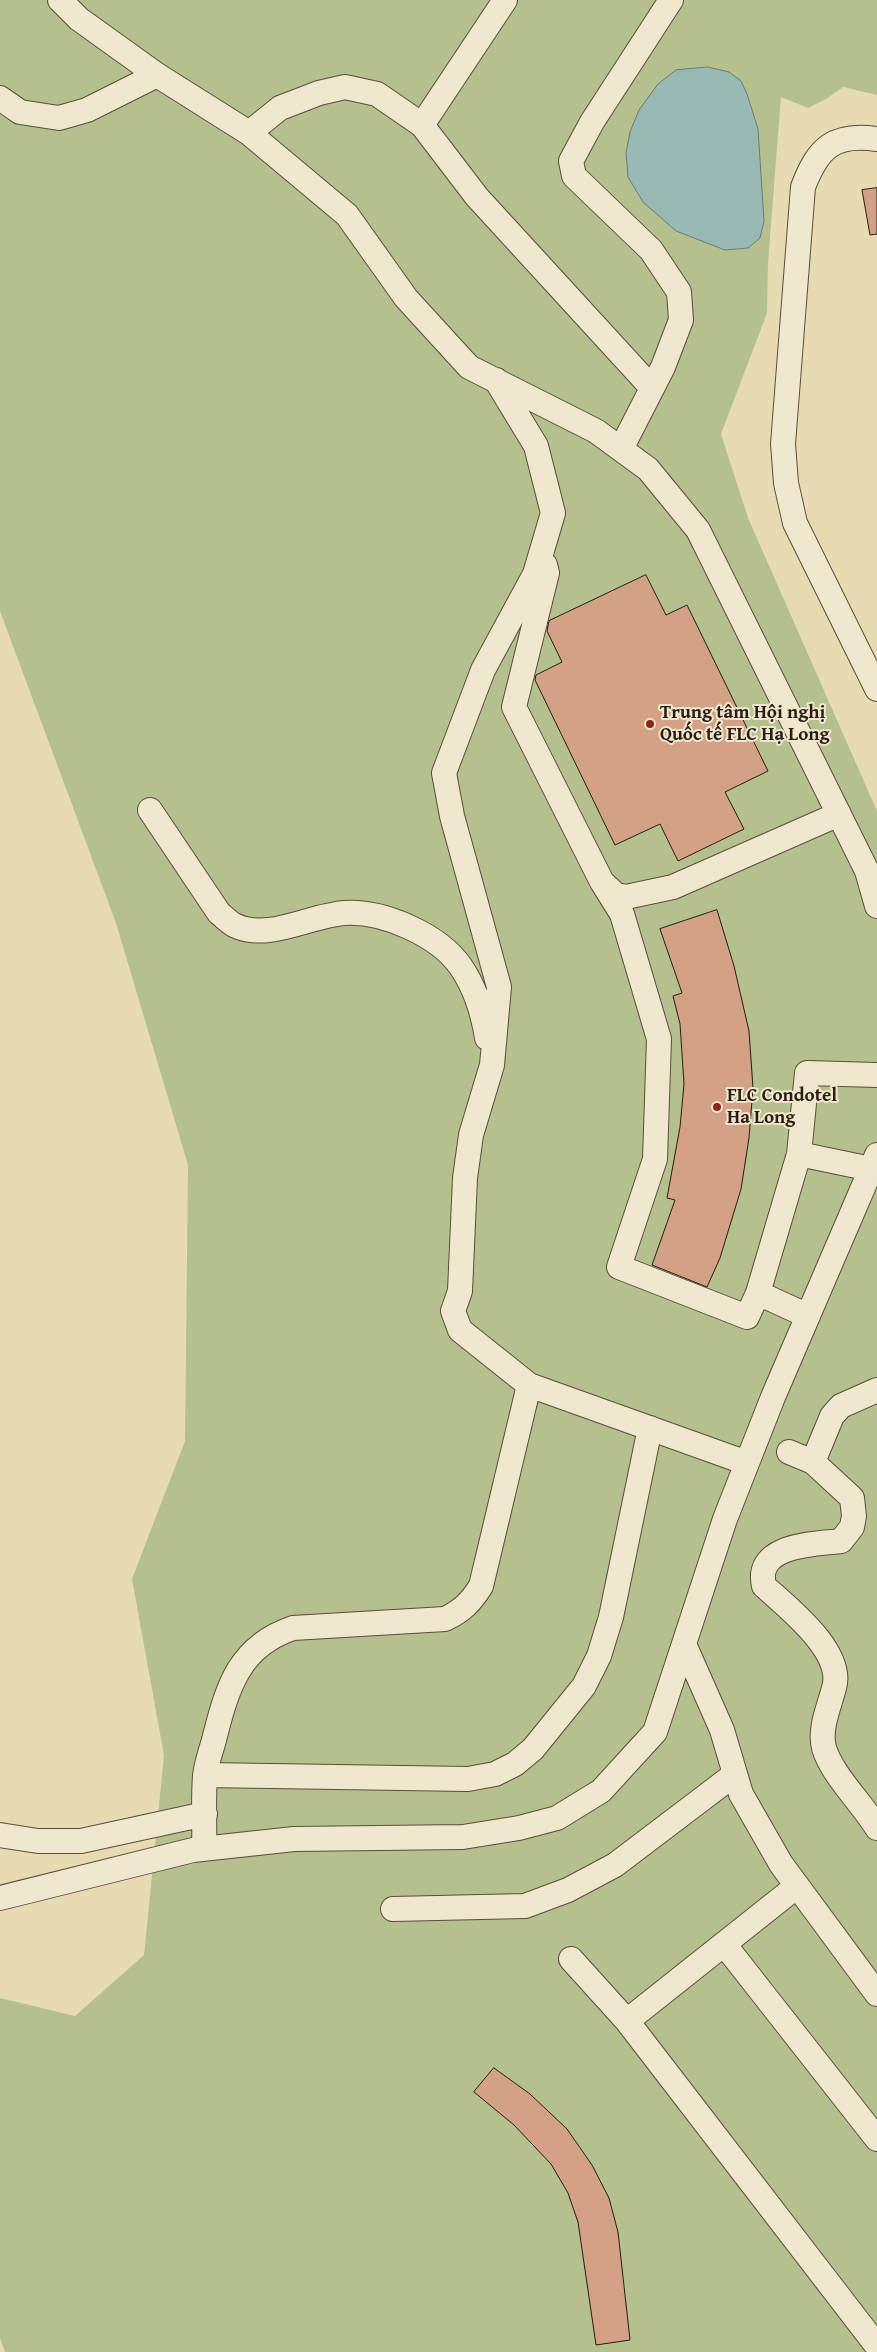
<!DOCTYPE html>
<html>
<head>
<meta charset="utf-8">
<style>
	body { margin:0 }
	canvas { display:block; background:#e6dbb3 }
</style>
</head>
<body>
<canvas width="877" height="2352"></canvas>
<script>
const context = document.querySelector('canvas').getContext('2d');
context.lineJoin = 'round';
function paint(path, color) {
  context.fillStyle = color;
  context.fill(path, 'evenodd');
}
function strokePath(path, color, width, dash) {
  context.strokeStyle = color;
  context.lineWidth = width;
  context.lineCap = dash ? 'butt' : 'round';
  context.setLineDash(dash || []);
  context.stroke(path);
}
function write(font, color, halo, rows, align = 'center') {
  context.font = font + ' "Gentium Book Plus",serif';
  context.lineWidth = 4;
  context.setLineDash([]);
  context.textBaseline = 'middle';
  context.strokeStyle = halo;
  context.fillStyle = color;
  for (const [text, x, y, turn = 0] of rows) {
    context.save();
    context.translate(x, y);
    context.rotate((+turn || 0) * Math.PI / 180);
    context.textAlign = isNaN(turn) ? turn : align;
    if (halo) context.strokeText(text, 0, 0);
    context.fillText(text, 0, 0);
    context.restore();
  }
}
paint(new Path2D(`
	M0 0H877V95L843 87 826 99 808 108 781 97 768 263 767 313 721 434 748 518 877 811V2352H5L0 2338V1998L75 2016 144 1955 164 1755 132 1579 185 1441 188 1165 116 923 0 611Z`), '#b4c08d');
const water = new Path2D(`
	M708 67 729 72 741 81 747 94 758 129 764 221 760 238 748 248 725 250 676 231 643 202 628 177 626 153 630 132 639 110 658 84 676 70Z`);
paint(water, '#99b9b5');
strokePath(water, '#6e7a75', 1);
const building = new Path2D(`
	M877 188V234L870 235 862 190Z
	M646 575 666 615 687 605 768 771 725 792 744 829 678 861 660 824 615 845 535 680 536 675 562 662 547 631 549 621Z
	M717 910 734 966 749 1031 753 1088 749 1138 741 1189 720 1258 707 1287 652 1265 675 1200 667 1198 680 1127 684 1084 680 1024 673 996 682 993 660 929Z
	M494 2068 530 2094 567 2129 592 2165 609 2198 618 2232 630 2340 596 2345 578 2222 568 2193 551 2164 514 2125 474 2092Z`);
paint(building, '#d3a185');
strokePath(building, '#2d1c14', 1);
const minor = new Path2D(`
	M60 0 79 19 157 75 249 133 347 215 406 298 469 367 596 431 648 469 698 530 867 871 877 906
	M0 98 20 112 59 118 87 110 157 75
	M422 125 505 0
	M249 133 280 108 319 93 345 87 377 94 422 125 477 197 652 388
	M877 139C833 133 818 148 803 187L783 444 786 483 795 523 877 689
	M496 380 536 446 553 513 535 574 483 670 444 773 452 816 499 987 492 1065 471 1135 465 1178 460 1291 453 1311 460 1330 529 1385 747 1463
	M621 449 663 367 681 320 679 292 651 250 574 176 571 161 592 122 671 0
	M545 565 547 573 514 707 602 882 616 895 626 897 673 887 839 814
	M150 810 219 913C224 917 229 922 234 925 268 942 310 915 345 913 384 911 439 935 461 967 476 989 483 1013 487 1038
	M602 882 622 914 659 1039 655 1159 619 1267 747 1317 758 1293 808 1316
	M799 1154 807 1073 877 1075
	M758 1293 799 1154 871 1169
	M789 1452 813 1462 852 1498 854 1516 852 1527 841 1541C815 1544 754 1544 764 1586 788 1608 845 1652 834 1688 829 1707 819 1729 824 1748 832 1775 862 1803 877 1828
	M813 1462 832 1416 841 1406 877 1390
	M684 1644 722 1730 741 1794 781 1864 877 1994
	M205 1775 468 1779 495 1774 515 1764 533 1749 584 1686 599 1656 611 1617 650 1428
	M0 1835 38 1841H81L205 1814
	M204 1849C205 1825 203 1800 205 1776 206 1763 212 1749 215 1736 228 1685 240 1646 293 1628L445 1619C462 1611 471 1602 481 1586L529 1385
	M0 1898 193 1850 294 1839 463 1837 519 1828 557 1818 601 1791 655 1732 725 1519 773 1397 877 1155
	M393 1909 525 1906 568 1890 615 1865 735 1774
	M724 1944 877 2139
	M571 1959 627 2021 877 2346
	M627 2021 797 1886`);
strokePath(minor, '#5b4c3c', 26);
strokePath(minor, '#efe8ce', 24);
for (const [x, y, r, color] of [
	[650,724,5,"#8f2418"],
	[717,1107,5,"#8f2418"]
]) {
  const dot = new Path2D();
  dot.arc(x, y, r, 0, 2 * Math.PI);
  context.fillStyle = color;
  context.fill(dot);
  strokePath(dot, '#efe8ce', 2);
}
write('bold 19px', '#2d1c14', '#efe8ce', [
	["Trung tâm Hội nghị",660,713],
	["Quốc tế FLC Hạ Long",660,735],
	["FLC Condotel",727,1096],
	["Ha Long",727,1118]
], 'left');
</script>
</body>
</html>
